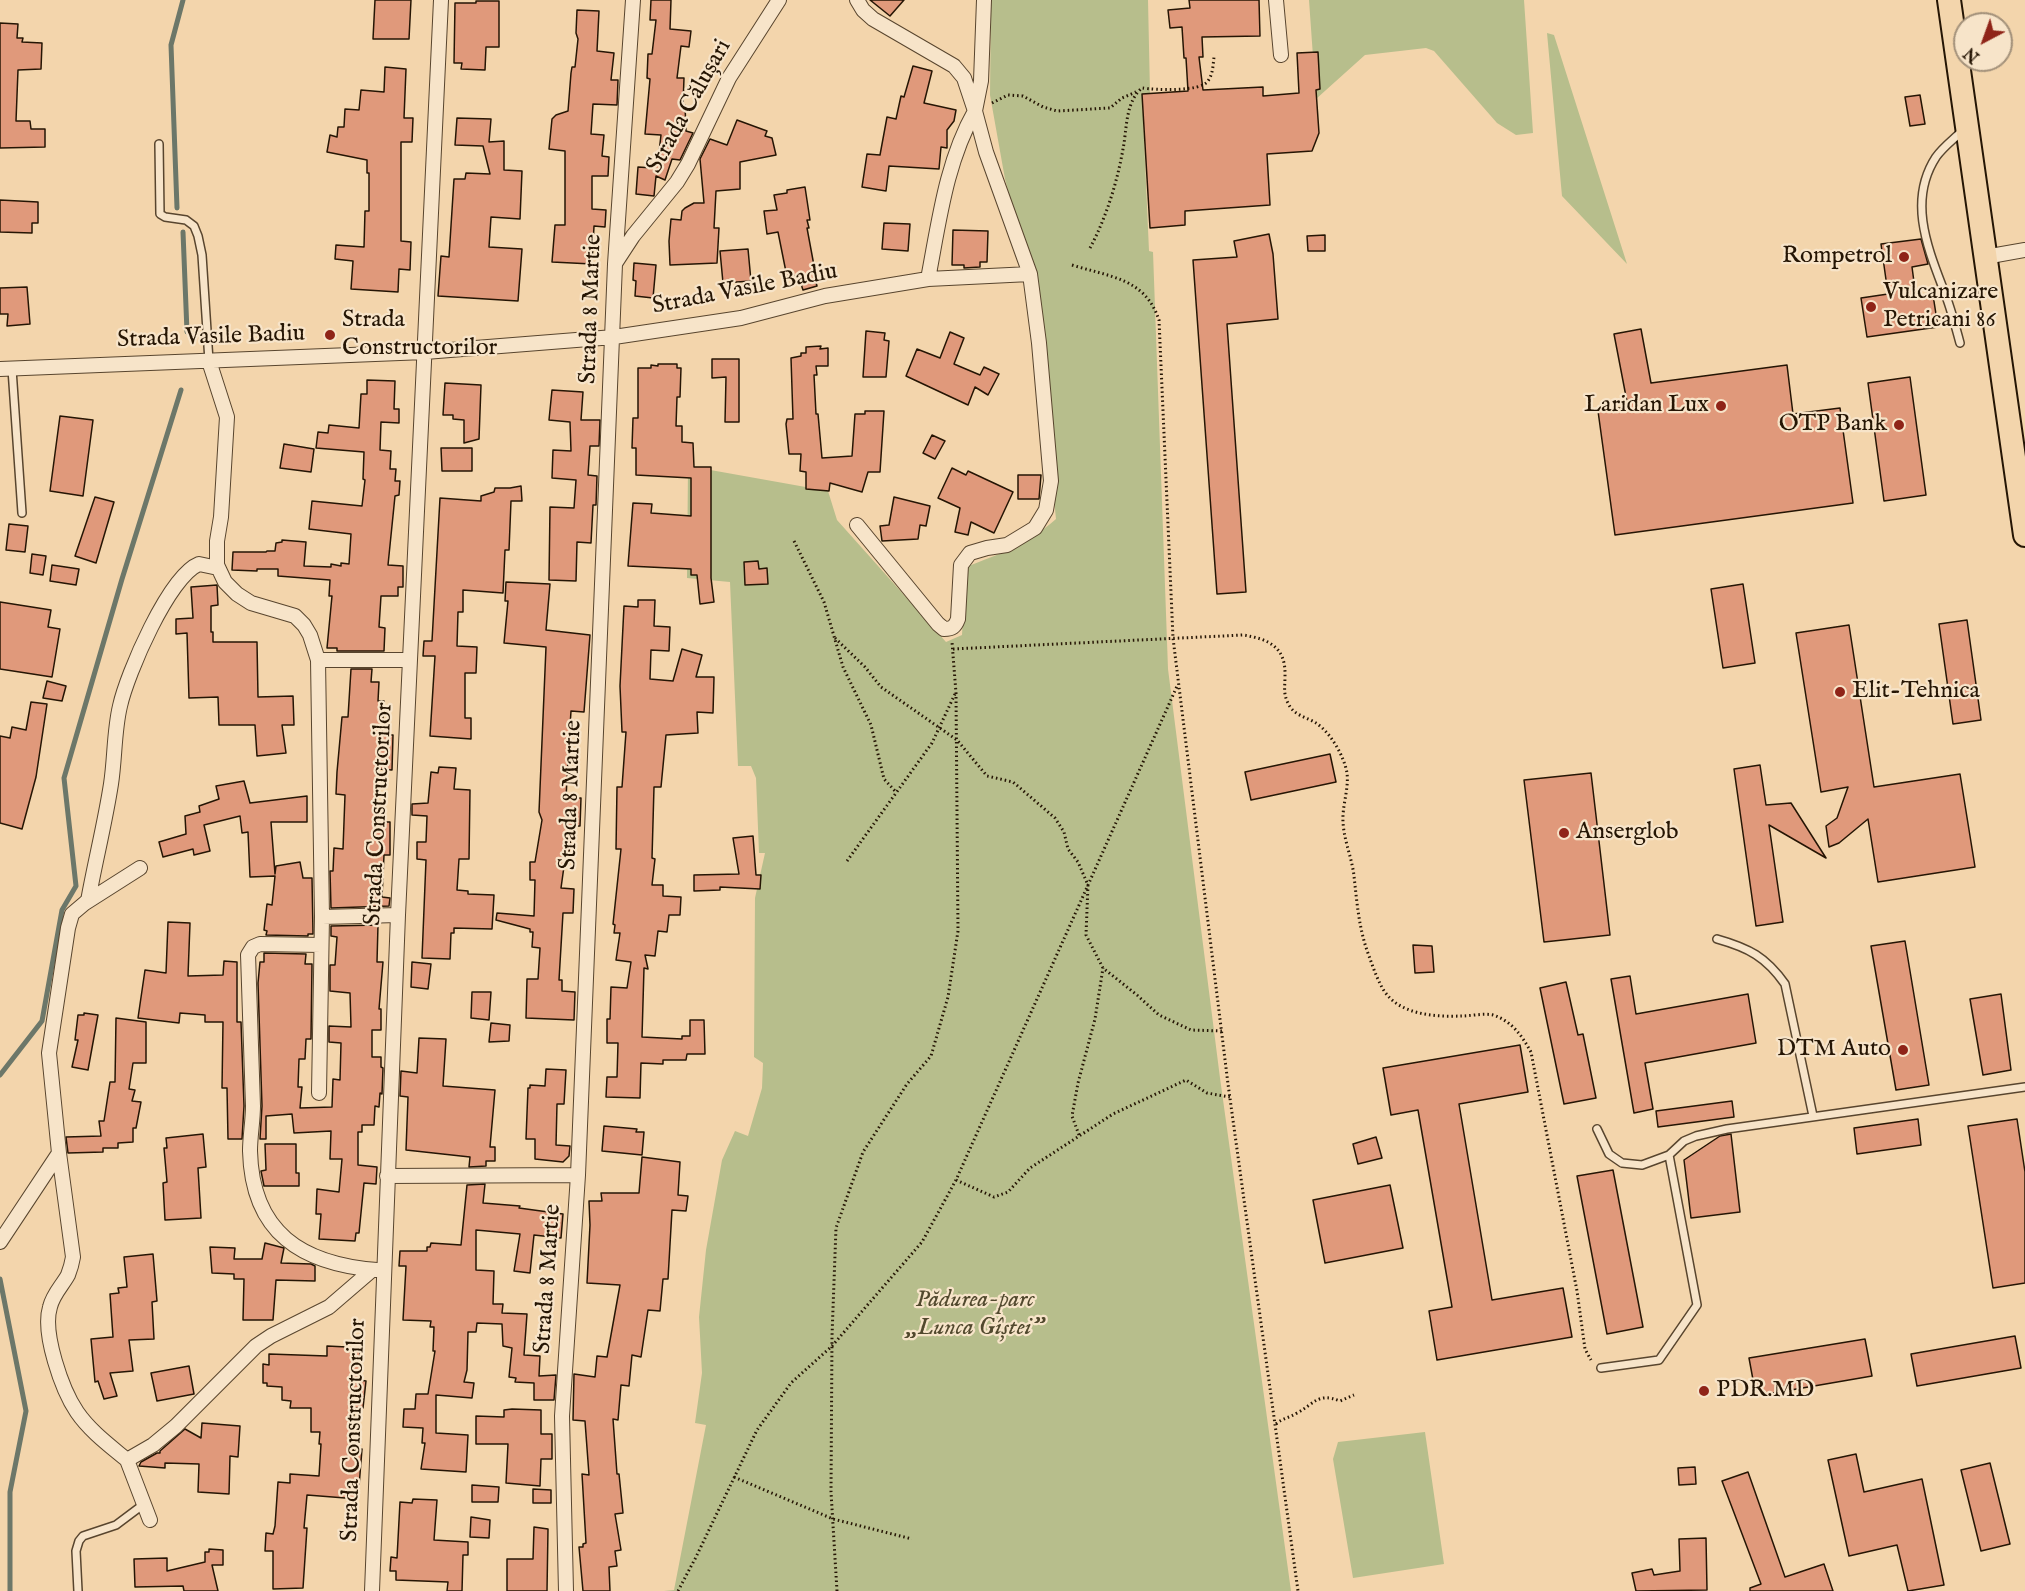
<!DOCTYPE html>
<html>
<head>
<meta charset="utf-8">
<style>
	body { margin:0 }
	#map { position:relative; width:2025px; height:1591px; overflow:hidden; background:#f3d5ac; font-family:"IM FELL English",serif }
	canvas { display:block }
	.north { position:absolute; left:1953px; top:12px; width:60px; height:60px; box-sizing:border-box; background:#f7e4c9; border:2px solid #a3917a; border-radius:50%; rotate:221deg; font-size:16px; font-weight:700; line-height:24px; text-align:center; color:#251504 }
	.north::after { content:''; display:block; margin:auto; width:21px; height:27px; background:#8f2418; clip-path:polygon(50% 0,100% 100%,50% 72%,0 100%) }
</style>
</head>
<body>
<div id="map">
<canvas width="2025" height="1591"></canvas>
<div class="north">N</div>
</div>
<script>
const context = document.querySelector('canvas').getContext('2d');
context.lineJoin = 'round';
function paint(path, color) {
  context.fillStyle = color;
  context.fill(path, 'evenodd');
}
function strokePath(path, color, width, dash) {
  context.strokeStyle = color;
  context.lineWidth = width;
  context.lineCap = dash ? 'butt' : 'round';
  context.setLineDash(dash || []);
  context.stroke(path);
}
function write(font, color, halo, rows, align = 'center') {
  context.font = font + ' "IM FELL English",serif';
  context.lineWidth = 4.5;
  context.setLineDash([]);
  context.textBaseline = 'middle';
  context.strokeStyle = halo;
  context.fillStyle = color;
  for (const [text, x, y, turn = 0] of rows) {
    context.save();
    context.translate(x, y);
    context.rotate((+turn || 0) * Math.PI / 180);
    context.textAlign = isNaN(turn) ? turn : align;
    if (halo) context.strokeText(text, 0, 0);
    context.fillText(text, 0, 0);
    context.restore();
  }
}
paint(new Path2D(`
	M991 0H1148L1150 93 1142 94 1149 251 1153 252 1168 669 1220 1078 1291 1591H664L674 1590 706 1425 695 1423 702 1373 699 1317 706 1250 722 1160 735 1131 748 1136 762 1088 763 1063 754 1057 755 898 765 853H759L756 778 751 766H738L730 582 687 578 688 466 828 491 837 520 946 642 962 635 966 567C1002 553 1026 545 1056 519L1032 283 1005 179 990 95Z
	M1309 0H1524L1533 133 1516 135 1497 123 1434 51 1426 48 1365 55 1316 99Z
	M1547 33 1554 35 1627 264 1562 196Z
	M1425 1432 1444 1564 1353 1578 1333 1459 1338 1442Z`), '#b7be8c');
strokePath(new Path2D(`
	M177 208 171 45 183 0
	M183 232 187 332
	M0 1075 42 1021 62 910 76 886 64 778 122 579 181 390
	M0 1279 26 1411 10 1492V1591`), '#6c7769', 5);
const building = new Path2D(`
	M375 0H411L409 39H373Z
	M651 0H671L670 29 691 31 689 47 681 46 677 78H684L683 105H685L686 131 693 133 680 160 672 159 665 180 656 176 654 196 636 194 638 167 653 168 659 152 661 135 645 134 650 79 647 78 648 54H652L656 20H650Z
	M870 0H904L890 16Z
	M1189 0H1259L1260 36 1202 37 1203 57H1199L1203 90 1263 87V96L1299 93 1297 53 1318 52 1320 89 1316 90 1319 133 1312 151 1267 154 1270 205 1185 211V225L1150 228 1142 94 1188 91 1186 58H1184L1182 27 1170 28 1168 10 1190 8Z
	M476 1H499V47H486L485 70 461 69 462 63H454L455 3H476Z
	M577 10 599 11 597 51 614 53 611 80H618L617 105 593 104 591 134 604 135 602 156 609 157 608 176H592V209L606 210 605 227 594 226 592 264 552 262 555 225H565V151L549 149 552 119 556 115 568 111 571 73 572 67H575L578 39 576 33Z
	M0 23 18 24 17 38H23L22 42 42 43 41 69 18 70 16 121H30L31 129H45V147L0 148Z
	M913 66 932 71 924 103 956 110 954 121 947 130V148L941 147 939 169 889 166 886 191 862 187 867 154 880 155 887 117 896 119 901 96 904 97Z
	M385 67 406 69 404 118H413L412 142H401V241L411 242 410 270 399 269 398 292 351 289 353 261 335 259 336 245 364 247 365 211H369V173H367V160L327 152 330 135 337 137 338 127H344L345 109 359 110 361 90 384 92Z
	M1920 95 1925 124 1910 126 1905 97Z
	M457 118 491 119 489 142 504 141V170L522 171 520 219 491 217 489 247 522 249 518 301 438 296 441 256 449 257 454 179H465L466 173 490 174 483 146 455 145Z
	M737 120 767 131 765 136 772 138 776 155 740 162V189L716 191 714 228H719L717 263 670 265 669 241 671 219 681 220 682 211 685 208 694 203H704L700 159 710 139 727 145Z
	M805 187 810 220H807L809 228H807L815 271 813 272 817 286 803 290 798 275 787 277 778 232 767 234 764 211 777 210 774 195 787 193V190Z
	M0 200 38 202V223H32V233L0 232Z
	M884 223 910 224 908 251 882 249Z
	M953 230 988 231 987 262H980V267L964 268V265H952Z
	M1269 234 1273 254 1278 319 1227 324 1246 592 1217 594 1193 260 1237 257 1234 241Z
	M1325 235V251H1308L1307 236Z
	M1921 239 1928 264 1912 267 1916 297 1933 295 1938 327 1867 337 1861 298 1888 294 1881 244Z
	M748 249 751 281 723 283 720 251Z
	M634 263 656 265 653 298 635 296 636 281 633 280Z
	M27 287 30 324 7 326 8 314H0V288Z
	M1641 329 1651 383 1787 365 1793 414 1840 408 1853 503 1615 535 1598 411 1628 407 1614 334Z
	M866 331 885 333 884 340 889 341 886 377H863Z
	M950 332 964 338 954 364 980 375 984 367 999 374 988 395 975 387 968 405 906 376 917 349 940 358Z
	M821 346 820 349 828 348V366H816L817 375H814L816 414H818L822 458 852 456 855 414H865V411H884L880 472H868L862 492 830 483 829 491 806 489V472L800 471 801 454H789L786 424 787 419H793L791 358 801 356V353H806V347Z
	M712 359H739V422H725L726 377 712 378Z
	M658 364H677V368H681L680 397H677L676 426H682V442L693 443 694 467H711V578L714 602 700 604 697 575H691V569L628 566 633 503 652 504 651 513 691 516V478L636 475V448H632L633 418H638V368H651V365L658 366Z
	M1910 377 1926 495 1884 501 1868 383Z
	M367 380 395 381 394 409H399V423L381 422 380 450 391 451 390 469H396L395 481H400L399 495 395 496 388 565 403 566V587H398V596H381L379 627 385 628 384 651H337V648H327L332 596H329L330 580 278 576V569H257V571L232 570 233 552H266L267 551H275L276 543 282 542V540L306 542 304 566 331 567V564L341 566V563L349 564 351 534 309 529 312 501 362 506 365 480 363 479 364 452 316 448 318 432 328 433 329 425 359 428 361 394H367Z
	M445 383 481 385 479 439 464 443V420L453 419V415H443Z
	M552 390 583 392 581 420H600L599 446H590L588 475 597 476 596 505H593L591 543 577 542 576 581 549 580 550 507 574 508 576 480 552 478 553 450 571 451 570 422 549 420Z
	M60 416 93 420 83 496 50 491Z
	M932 435 945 441 935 459 923 453Z
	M284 444 314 449 311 472 280 468Z
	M441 448H472V471H442Z
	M952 468 966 475 968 471 1013 492 994 533 971 522 968 535 955 532 960 508 938 498Z
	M1018 475H1041L1039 499H1018Z
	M521 486 522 501H511L509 550H505L503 593 463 590V612H458L457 646 477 647 476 673H465V718H471V739L430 736 435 656H423L424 641H432L440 498 481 501V496L494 492 495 488H510Z
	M95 497 114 502 96 563 75 556Z
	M894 497 930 506 926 526 920 525 918 539 882 541 880 526 889 525Z
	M9 524 28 526 25 552 6 550Z
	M32 554 46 556 43 575 30 573Z
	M758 561 759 569 767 568 768 584 745 585 744 562Z
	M52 565 79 569 76 585 50 581Z
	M506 582 550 584 546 630 590 635 584 712 571 711 569 742 566 798H581L580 826H573L569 852H566L561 888 574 889 573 913H563L559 980H562V991L575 992 574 1020 526 1018 527 979H538L540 948 532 947 533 932H530V929L496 920 497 913 534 916 535 880H530V862H535L542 820 539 812 546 647 504 643 508 601H505Z
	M1743 584 1755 663 1723 668 1711 589Z
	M217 585 218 605 211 606V632H213V642H257L258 697 293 696 294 725H282L286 753 257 756 255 725H219L218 697 189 698 187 633 176 634V619L193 618 191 587Z
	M638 600H655L654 626 670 627 669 651 651 650 650 679 673 681 682 649 702 655 696 677H714L713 713 697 712 698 733 666 735 661 787H654L652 858 655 859 652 885H663V896L681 897 680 915H669L667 932 658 931 655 956 645 955 648 969 644 968 642 1037 682 1039V1036H690V1020H704L705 1054H687L686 1060H663V1064L641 1063 640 1098 606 1097 607 1077H617L618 1043H607V1019H610L611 987 627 988 631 962 616 960 620 933H614L615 925 613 924 621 849H616L617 787H622L626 732H622L620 686 624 606 638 607Z
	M0 602 51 610 48 627 60 629 52 677 0 669Z
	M1967 620 1981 720 1953 724 1939 624Z
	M1849 625 1874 787 1960 774 1975 867 1878 882 1868 819 1839 843 1829 847 1826 826 1837 818 1848 787 1821 792 1796 633Z
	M351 669H372L371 682H379L378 701H384L382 735H393L392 770 378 769 376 822H390V855H384L382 897 390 898 389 906 331 908 330 871H333L334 848 343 849 345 795 336 794 337 772 342 717H348Z
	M47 681 66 686 62 701 43 698Z
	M31 702 47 704 36 777 22 829 0 823V736L10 738 12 727 26 730Z
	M1330 754 1336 782 1251 800 1245 772Z
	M1760 765 1766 805 1791 803 1826 858 1769 825 1783 922 1756 926 1734 769Z
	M439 767 456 768 454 789 470 790 469 859H459L457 890 468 891V894L494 895 492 929 454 928V933H451L450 959 422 958 426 860 417 859V842H426L427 816 412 815V804L428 803 431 772 438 773Z
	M1591 773 1610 935 1544 942 1524 780Z
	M244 781 250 803 307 796V822H271L275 874 276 866 300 862 303 878H312L313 934H308V936L266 935 267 931 264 930 267 904 272 905 275 876 250 877 248 832 242 833 240 816 204 825 210 851 194 855 193 849 163 857 159 842 186 834 185 816 200 812 199 806 219 799 216 786Z
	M753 836 756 875H761L760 889 720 887V890L694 891V875L739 874 733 838Z
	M168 922 190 923 188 976 223 975 224 961 237 962V1022H241L244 1106 242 1139H228L227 1088H222L223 1022H205V1015L180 1013 179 1023 138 1018 145 970 166 973Z
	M378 925 377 962H383L379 1009H381V1030H372V1057H381V1067L383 1068 382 1094 380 1093 379 1107 375 1106 374 1125H362V1132H358V1165L377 1167 376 1184 364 1183 359 1233H356L355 1241 319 1239 321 1214H316L317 1189 339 1192 342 1159H330L331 1131 294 1133 292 1114 266 1116V1139H260L262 1106 258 983 260 962H264V953L306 954 305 964H312L311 1039H306L305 1059H299L298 1087H302L300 1108 332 1107 333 1079 340 1080 341 1043 329 1042V1026L351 1027 350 993 330 991V965H335L337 937 331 936V926Z
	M1905 941 1929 1085 1896 1090 1871 946Z
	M1413 945 1432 946 1434 972 1415 973Z
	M412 962 431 964 428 989 411 987Z
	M1630 976 1636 1014 1748 994 1756 1043 1645 1063 1653 1109 1634 1113 1611 979Z
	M1566 982 1578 1035 1583 1034 1596 1098 1564 1104 1540 988Z
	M472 992H491L489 1020 471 1018Z
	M2001 994 2011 1070 1983 1075 1970 999Z
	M84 1013 98 1015 88 1070 72 1067 78 1040H75L78 1015H84Z
	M116 1018 146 1022V1063H133L129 1089 135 1090 132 1101 141 1102 136 1128H133V1142L118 1143V1148H103V1152L68 1153 66 1137 101 1136 99 1121H104L110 1082H115Z
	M491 1023 510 1025 509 1041 489 1042Z
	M419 1038 446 1039 443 1086 495 1090 490 1147H495V1161H486V1166L469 1167 470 1157 406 1150 408 1097 400 1096 401 1071 417 1073Z
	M1520 1045 1528 1092 1459 1104 1492 1300 1563 1288 1572 1337 1437 1360 1429 1311 1452 1307 1418 1110 1391 1115 1383 1068Z
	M546 1069 566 1070 564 1104H557L556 1145 570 1146 569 1156 563 1162 535 1159V1139H526L528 1088H530V1085L545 1086Z
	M1732 1101 1734 1117 1658 1127 1656 1111Z
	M1918 1119 1921 1145 1857 1154 1854 1128Z
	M2017 1119 2025 1172V1283L1993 1288 1968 1126Z
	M604 1126 637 1129 636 1132H644L642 1155 602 1151Z
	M203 1134 206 1167 198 1168 201 1218 165 1220 163 1183 167 1182 164 1148H167L166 1138Z
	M1731 1134 1740 1212 1691 1218 1684 1160 1720 1136Z
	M1376 1137 1382 1158 1358 1164 1353 1144Z
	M265 1144H296V1173H299V1186H264L261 1171 266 1170Z
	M642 1157 680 1162 678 1195 688 1196 686 1211 672 1210 668 1279H663L660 1311 648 1310 641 1357 632 1355 629 1386 621 1385 618 1420 613 1419 617 1474H619L623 1513 615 1514 621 1550 615 1551 617 1566 609 1567 610 1591H583L579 1547H583V1544L586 1543 582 1474 589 1475 585 1421 573 1420 574 1374 595 1377 597 1356 607 1357 620 1285 587 1283 590 1225 589 1201H602L601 1193H639Z
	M1613 1170 1643 1327 1607 1334 1577 1176Z
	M485 1184 483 1203 520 1206 519 1208 563 1214 561 1238 534 1235 530 1273 514 1271 520 1234 476 1230V1270L494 1271 493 1304H503L502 1313 527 1314 524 1355 540 1356 539 1376 556 1375 554 1400H534V1383L515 1382 516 1378 509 1377 512 1348 503 1346 502 1324 477 1323 476 1332H468L467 1370 464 1382 474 1383 472 1398 436 1395V1433L468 1435 466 1472 421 1469 425 1443H422L423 1428 403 1427 404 1409H415L416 1394H428L435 1351H433L434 1327H430L431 1321 403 1320 406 1266H399L400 1251H427V1247H430L431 1243 461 1245 467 1185Z
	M1390 1185 1403 1248 1325 1263 1313 1200Z
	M265 1243 284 1248 281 1263 311 1264 315 1266V1281L276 1280 273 1320H243L244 1279H234V1274L212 1273 210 1247 235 1248 234 1259H262Z
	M153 1254 157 1301 152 1302 154 1339 129 1340 133 1371 110 1373 117 1396 104 1399 98 1381 95 1382 91 1339 113 1337 110 1294 119 1293 118 1288 127 1287 124 1257Z
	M2015 1336 2021 1368 1917 1386 1911 1354Z
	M1865 1339 1872 1376 1756 1396 1749 1358Z
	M327 1346 347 1347V1350L360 1351V1380L366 1381 363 1408H354L353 1451 362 1449 358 1499 307 1495 304 1528H307L303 1588 273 1589V1551H265L266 1533 273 1534 275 1526 278 1482 290 1483V1474L319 1476 321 1444H319L320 1432H311V1408H290L291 1401 282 1400V1387L267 1386V1383H263V1364L269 1365V1354L327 1356Z
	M189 1366 194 1394 157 1401 151 1373Z
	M512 1409 541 1410V1434H552V1459H541L540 1486 506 1483 508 1444H476V1416L504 1417V1410Z
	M202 1423 240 1426 238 1457 230 1456 229 1494 198 1492 199 1464 165 1463V1468L139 1466 141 1462 157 1453H160V1451L185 1429 201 1438Z
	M1856 1454 1864 1492 1922 1479 1944 1585 1908 1591 1897 1545 1849 1556 1828 1460Z
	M1990 1463 2010 1544 1981 1551 1961 1470Z
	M1695 1467 1696 1484 1679 1485 1678 1468Z
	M1748 1472 1785 1577 1824 1564 1833 1591H1750V1588L1761 1584 1722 1481Z
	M472 1485 499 1487 498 1502H472Z
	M533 1489 551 1490V1503H533Z
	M413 1499 437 1500 434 1540 468 1542V1555H463L462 1591H447L448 1582 396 1580V1571H390L391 1557 397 1558 400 1502 412 1503Z
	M471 1517 490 1520 489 1538 470 1537Z
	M534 1527 548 1529 547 1591H507V1559H533Z
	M1706 1538 1707 1590 1636 1591 1632 1573 1652 1569 1654 1575 1680 1571 1679 1539Z
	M209 1549 223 1550V1565H212L218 1591H184L183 1586 135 1587 134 1559 167 1558V1571L205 1562V1552H209Z`);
paint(building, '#e0997b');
strokePath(building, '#251504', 1.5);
const service = new Path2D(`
	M159 144 160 214 165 217 186 220 194 226 198 236 202 255 209 361
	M1960 343C1956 328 1952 313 1947 299 1930 253 1906 203 1936 157 1943 147 1954 139 1962 131
	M12 369 22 513
	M1717 939C1749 948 1766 957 1785 984L1813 1116
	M1597 1129 1609 1154 1622 1163 1642 1165 1669 1155 1684 1141 1696 1136 1727 1129 2025 1087
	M1601 1368 1659 1360 1697 1305 1669 1155
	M78 1591 76 1551 79 1541 83 1536 116 1525 144 1504`);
const minor = new Path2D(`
	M857 0 863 10 873 19 954 66 964 78 975 111C946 162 939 222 928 279
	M1276 0 1281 55
	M1985 257 2025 250
	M616 262 633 236 677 182 688 164 729 78 779 0
	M209 361 227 417 221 517 217 541V565L225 582 237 594 251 603 295 616 304 625 310 635 318 660 322 917 319 1093
	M0 369 425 352 614 337 741 318 825 296 928 279 1030 274
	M857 525 938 624 944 629C952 629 955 627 958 619L961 565 970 553 987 548 1007 545 1035 528 1046 510 1051 481 1039 343 1030 274 986 152 975 111 981 81 984 0
	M318 660H409
	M140 868 85 903 72 914 68 928 49 1053 59 1153 73 1257C72 1263 70 1270 68 1275 62 1286 53 1294 50 1307 42 1333 62 1390 77 1412 90 1431 109 1445 127 1460L153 1445 176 1426 256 1346 271 1336 329 1307 372 1270
	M88 901C95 862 105 823 111 784 115 758 114 731 120 706 127 674 169 576 199 564L218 568
	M322 917 398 915
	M321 945 260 944 253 947 248 955C250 1005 251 1055 253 1106 253 1121 250 1136 250 1151 252 1233 302 1264 377 1270
	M387 1176 578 1175
	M0 1242 59 1153
	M127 1460 150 1520
	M372 1591 398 915 441 0
	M566 1591 562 1416 578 1175 615 264 633 0`);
const primary = new Path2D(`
	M1949 0 2025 535`);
strokePath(service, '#58452e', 10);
strokePath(minor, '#58452e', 16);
strokePath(primary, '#251504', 26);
strokePath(new Path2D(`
	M992 103 1008 95 1023 96 1043 107 1057 111 1110 108 1122 98 1136 92
	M1090 248C1106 218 1117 183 1123 149 1127 130 1125 102 1142 88 1155 90 1201 92 1208 81 1213 74 1213 65 1214 57
	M1072 265C1110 277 1145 278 1159 320L1173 638 1228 1084 1298 1591
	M794 541 824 602 843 667 871 725 884 779 896 792
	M835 638 865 667 881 687 957 740 987 776 1013 782 1055 818 1064 832 1068 849 1078 862 1088 885 1086 935 1103 968 1137 995 1159 1015 1191 1030 1222 1031
	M953 649 1243 635C1269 639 1286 647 1285 676 1285 687 1283 693 1288 703 1293 715 1306 717 1316 723 1331 733 1344 756 1347 773 1349 789 1342 806 1343 822 1344 841 1352 858 1354 876 1357 903 1359 930 1369 956 1373 967 1377 979 1383 989 1398 1015 1435 1017 1461 1016 1471 1016 1483 1013 1493 1015 1512 1021 1522 1036 1531 1052L1577 1291 1585 1349 1591 1360
	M847 861 932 743 955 694
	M1079 1135 1072 1116 1078 1083 1095 1019 1103 968
	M956 1180 994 1197 1008 1192 1030 1168 1113 1114 1186 1080 1207 1093 1230 1097
	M1276 1424C1283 1418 1289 1418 1297 1413 1314 1404 1318 1392 1340 1401L1354 1395
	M734 1477 833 1519 912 1539
	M678 1591 696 1557 757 1430 791 1383 832 1346 922 1242 956 1180 1178 684
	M837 1591 831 1492 832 1336 836 1228 863 1152 907 1084 931 1056 948 997 958 931 956 693 952 642`), '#251504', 3, [1.5, 3]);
strokePath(service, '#f7e4c9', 7);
strokePath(minor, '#f7e4c9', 14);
strokePath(primary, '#f3d5ac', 22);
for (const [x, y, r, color] of [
	[1904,257,6,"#8f2418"],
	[1871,307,6,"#8f2418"],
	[330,335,6,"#8f2418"],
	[1721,406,6,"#8f2418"],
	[1899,425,6,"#8f2418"],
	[1840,692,6,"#8f2418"],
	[1564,833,6,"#8f2418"],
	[1903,1050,6,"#8f2418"],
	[1704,1391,6,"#8f2418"]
]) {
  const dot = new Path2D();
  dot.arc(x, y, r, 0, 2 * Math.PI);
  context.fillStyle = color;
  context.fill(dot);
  strokePath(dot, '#f7e4c9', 2);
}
write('24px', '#251504', '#f7e4c9', [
	["Strada Călușari",690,107,-61],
	["Strada Vasile Badiu",745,290,-11],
	["Strada 8 Martie",592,309,-88],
	["Strada Vasile Badiu",211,338,-2],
	["Strada 8 Martie",572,795,-88],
	["Strada Constructorilor",380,814,-87],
	["Strada 8 Martie",549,1279,-86],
	["Strada Constructorilor",355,1430,-88]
]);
write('24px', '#251504', '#f7e4c9', [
	["Rompetrol",1892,257,"right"],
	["Vulcanizare",1883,293],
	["Petricani 86",1883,321],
	["Strada",342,321],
	["Constructorilor",342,349],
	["Laridan Lux",1709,406,"right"],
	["OTP Bank",1887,425,"right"],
	["Elit-Tehnica",1852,692],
	["Anserglob",1576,833],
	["DTM Auto",1891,1050,"right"],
	["PDR.MD",1716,1391]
], 'left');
write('italic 24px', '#51482d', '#f7e4c9', [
	["Pădurea-parc",975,1301],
	["„Lunca Gîștei”",975,1329]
]);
</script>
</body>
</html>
